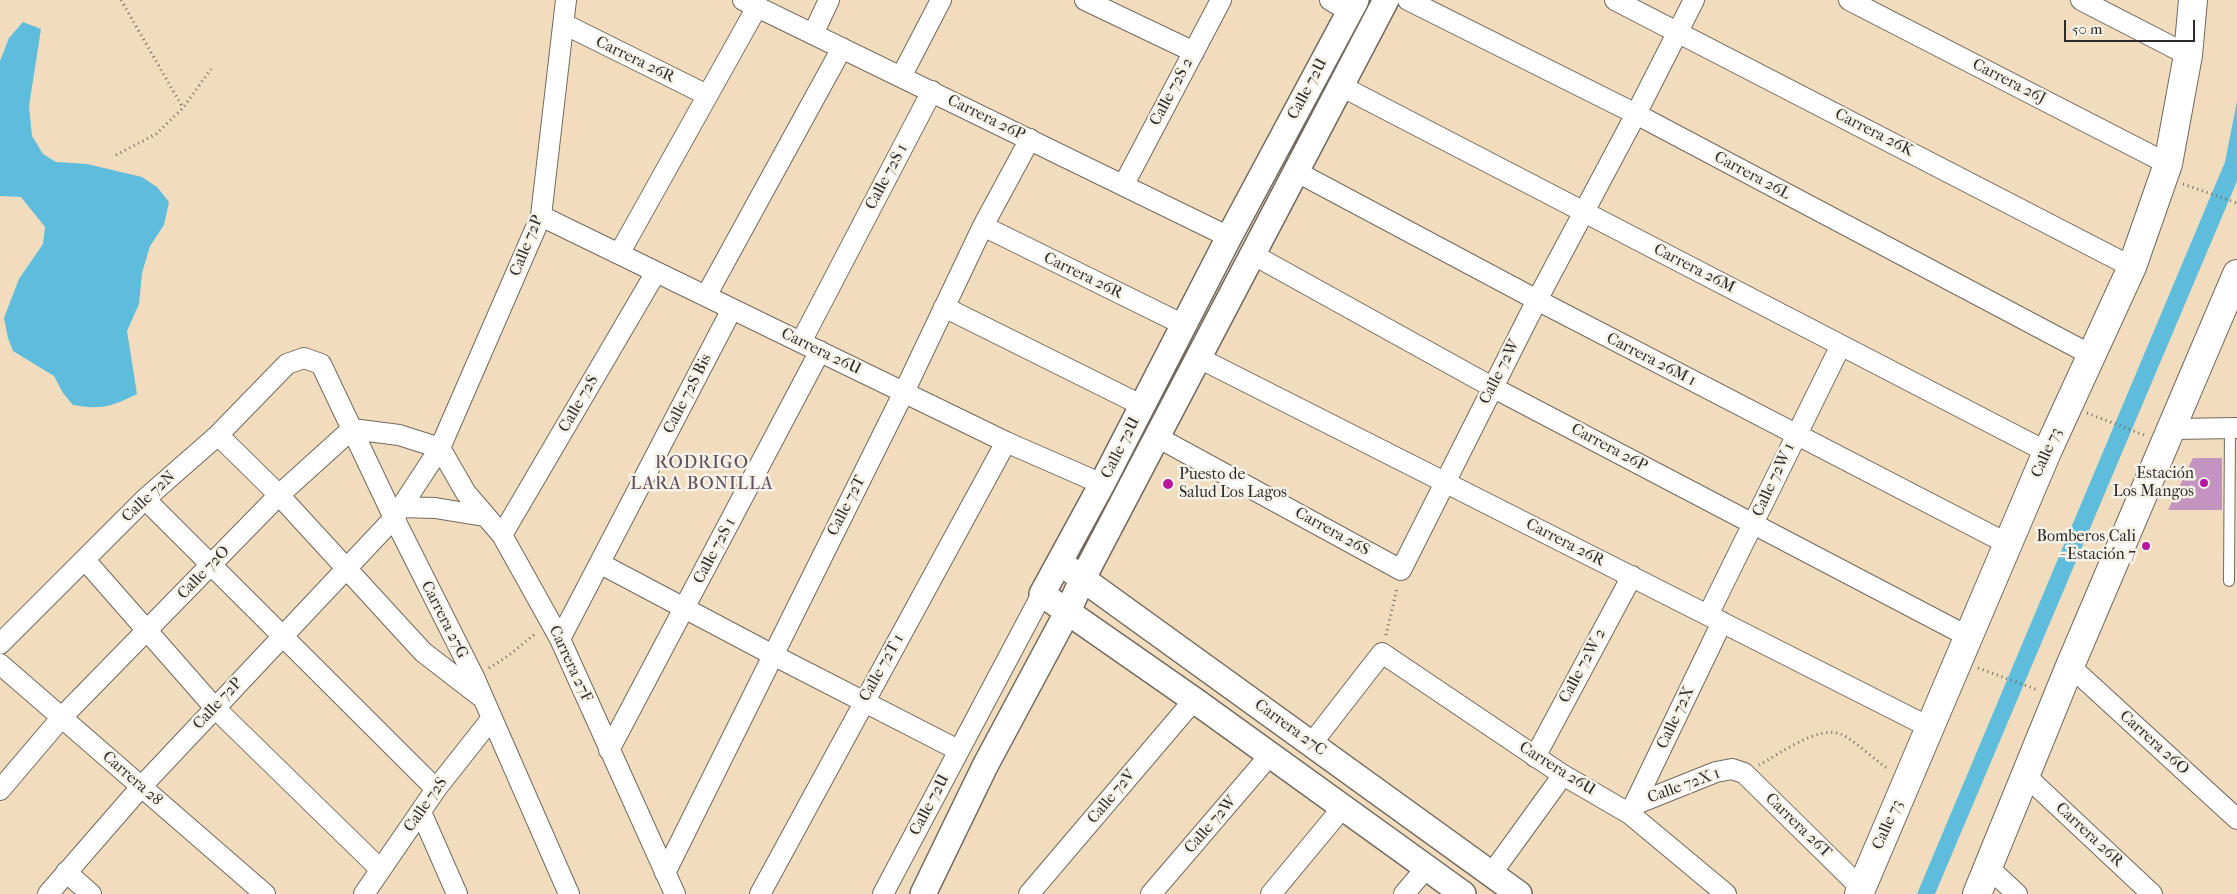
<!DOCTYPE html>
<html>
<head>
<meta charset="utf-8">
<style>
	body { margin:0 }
	#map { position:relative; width:2237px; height:894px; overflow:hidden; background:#f2dcbe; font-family:"IM FELL French Canon",serif }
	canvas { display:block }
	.scale { position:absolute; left:2064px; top:20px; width:131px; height:22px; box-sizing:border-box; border:2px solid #2b2b2b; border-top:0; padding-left:6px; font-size:15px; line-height:18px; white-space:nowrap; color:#2b2b2b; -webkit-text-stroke:4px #f7f3e8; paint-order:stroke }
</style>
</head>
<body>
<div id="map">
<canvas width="2237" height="894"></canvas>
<div class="scale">50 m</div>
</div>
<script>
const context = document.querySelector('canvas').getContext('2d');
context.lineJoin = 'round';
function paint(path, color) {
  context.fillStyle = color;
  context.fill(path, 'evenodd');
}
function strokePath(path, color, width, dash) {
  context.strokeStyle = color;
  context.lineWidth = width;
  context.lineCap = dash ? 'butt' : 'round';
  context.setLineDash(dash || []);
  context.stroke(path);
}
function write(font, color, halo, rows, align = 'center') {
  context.font = font + ' "IM FELL French Canon",serif';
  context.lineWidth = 5;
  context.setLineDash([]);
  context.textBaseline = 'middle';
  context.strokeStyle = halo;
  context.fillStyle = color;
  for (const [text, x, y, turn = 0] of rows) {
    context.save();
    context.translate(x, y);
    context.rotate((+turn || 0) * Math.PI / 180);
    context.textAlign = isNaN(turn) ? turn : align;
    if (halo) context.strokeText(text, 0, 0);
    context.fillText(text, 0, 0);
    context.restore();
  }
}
paint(new Path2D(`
	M23 22 41 29 29 106 32 136 43 154 56 162 87 164 142 177 157 187 169 202 164 225 150 246 142 273 139 304 127 331 137 394C110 407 102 410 73 405L63 393 54 376 13 351 8 338 4 318 19 279 43 244 45 227 21 197 0 196V61L9 38Z
	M2237 101V180L2235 186 1935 894H1917L2225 162Z`), '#5ebcdc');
paint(new Path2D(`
	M2193 458H2222V510H2168Z`), '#c294bf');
const service = new Path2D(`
	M2229 581 2230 428`);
const minor = new Path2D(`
	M743 0 1229 237
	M1085 0 1194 52
	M1330 0 1350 12
	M1408 0 1636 114 2093 356
	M1615 0 2132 267
	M1849 0 2168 164
	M2081 0 2188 55
	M564 24 707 95
	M813 34 829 0
	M901 77 941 0
	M1341 86 2047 452
	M1297 172 1537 300 2008 544
	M1124 184 1221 0
	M541 216 1006 442 1102 484
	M983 226 1184 325
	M619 254 757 7
	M1252 254 1492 387 1969 637
	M706 296 842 48
	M944 307 1143 406
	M801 342 932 91
	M1199 358 1931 728
	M2172 429 2237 428
	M218 435 279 495 423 652 480 696
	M1157 437 1401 570 1537 300 1636 114 1694 0
	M440 448 466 493 502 535 560 639 675 894
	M145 499 436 789
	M402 507 435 508 484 516
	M502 535 656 272
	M85 560 215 708 380 869
	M601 564 773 655 958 750
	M1708 615 1841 345
	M560 639 732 309
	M0 644 145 499 218 435 287 364 304 358 321 364 394 518 474 677 569 894
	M0 664 265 894
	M2070 666 2237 819
	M1312 743 1382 653 1563 775 1630 814 1726 894
	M609 750 820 351
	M1535 757 1632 576
	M2026 776 2152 894
	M0 790 62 717 279 495 352 429 399 435 440 448
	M1636 804 1716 772 1732 769 1744 773 1861 888
	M1632 809 1722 622
	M421 812 457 894
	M1988 867 2017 894
	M66 872 91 894
	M665 873 904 392 983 226 1030 139
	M1492 873 1563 775
	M48 894 141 787 394 518 440 448 541 216 566 0
	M364 894 436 789 492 718
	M760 894 1006 442
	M883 894 1042 594
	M1029 894 1194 700
	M1151 894 1270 755
	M1271 894 1343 807
	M1404 894 1427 867`);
const tertiary = new Path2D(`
	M1356 0 1229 237 1102 484 1042 594 1194 700 1463 894
	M1069 569 1519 894
	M923 894 985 766 1068 611 1083 578 1386 0`);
const secondary = new Path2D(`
	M1859 894 2047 452 2132 267 2168 164 2188 55 2193 0
	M1977 894 2070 666 2237 274`);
strokePath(service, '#71695e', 12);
strokePath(minor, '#71695e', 22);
strokePath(tertiary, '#71695e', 28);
strokePath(secondary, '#71695e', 30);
strokePath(new Path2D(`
	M121 0 183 108
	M116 155 156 134 183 108 211 69
	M2183 184 2237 203
	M2087 413 2144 435
	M1386 635 1397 588
	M489 668 508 656 536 633
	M1978 668 2038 690
	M1759 765C1779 754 1819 725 1841 734 1854 740 1875 760 1888 769`), '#71695e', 3, [1, 4]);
strokePath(service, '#fff', 10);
strokePath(minor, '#fff', 20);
strokePath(tertiary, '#fff', 25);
strokePath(secondary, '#fff', 28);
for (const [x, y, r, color] of [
	[2204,483,5,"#b5179e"],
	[1168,484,6,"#b5179e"],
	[2146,546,5,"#b5179e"]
]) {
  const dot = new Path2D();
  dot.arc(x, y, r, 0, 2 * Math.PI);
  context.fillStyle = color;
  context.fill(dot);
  strokePath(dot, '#f7f3e8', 2);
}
write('16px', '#2b2b2b', '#f7f3e8', [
	["Carrera 26R",635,60,26],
	["Carrera 26J",2009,82,27],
	["Calle 72U",1308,89,-62],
	["Calle 72S 2",1172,92,-62],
	["Carrera 26P",986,118,26],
	["Carrera 26K",1874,133,27],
	["Carrera 26L",1752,176,28],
	["Calle 72S 1",887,177,-62],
	["Calle 72P",527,246,-68],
	["Carrera 26M",1694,269,27],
	["Carrera 26R",1083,276,26],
	["Carrera 26U",821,352,26],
	["Carrera 26M 1",1651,360,27],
	["Calle 72W",1500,372,-63],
	["Calle 72S Bis",688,394,-63],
	["Calle 72S",579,404,-60],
	["Calle 72U",1121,448,-63],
	["Carrera 26P",1609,448,28],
	["Calle 73",2047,453,-66],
	["Calle 72W 1",1774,480,-65],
	["Calle 72N",149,497,-43],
	["Calle 72T",847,506,-63],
	["Carrera 26S",1332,532,29],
	["Carrera 26R",1565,543,27],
	["Calle 72S 1",715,551,-62],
	["Calle 72O",204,573,-46],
	["Carrera 27G",444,620,63],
	["Carrera 27F",570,664,65],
	["Calle 72W 2",1583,666,-62],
	["Calle 72T 1",882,668,-61],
	["Calle 72P",218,704,-47],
	["Calle 72X",1676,718,-65],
	["Carrera 27C",1290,728,36],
	["Carrera 26O",2154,743,42],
	["Carrera 26U",1557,769,32],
	["Carrera 28",132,779,41],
	["Calle 72X 1",1684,786,-20],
	["Calle 72V",1112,797,-50],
	["Calle 72S",426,805,-55],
	["Calle 72U",930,805,-62],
	["Calle 72W",1211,825,-49],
	["Calle 73",1888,825,-66],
	["Carrera 26T",1798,826,44],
	["Carrera 26R",2089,835,43]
]);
write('16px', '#2b2b2b', '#f7f3e8', [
	["Estación",2194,474],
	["Los Mangos",2194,492],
	["Puesto de",1179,475,"left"],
	["Salud Los Lagos",1179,493,"left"],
	["Bomberos Cali",2136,537],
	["- Estación 7",2136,555]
], 'right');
context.letterSpacing = '1px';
write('18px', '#60505f', '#f7f3e8', [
	["RODRIGO",702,464],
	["LARA BONILLA",702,485]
]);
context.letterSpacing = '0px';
</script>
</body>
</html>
